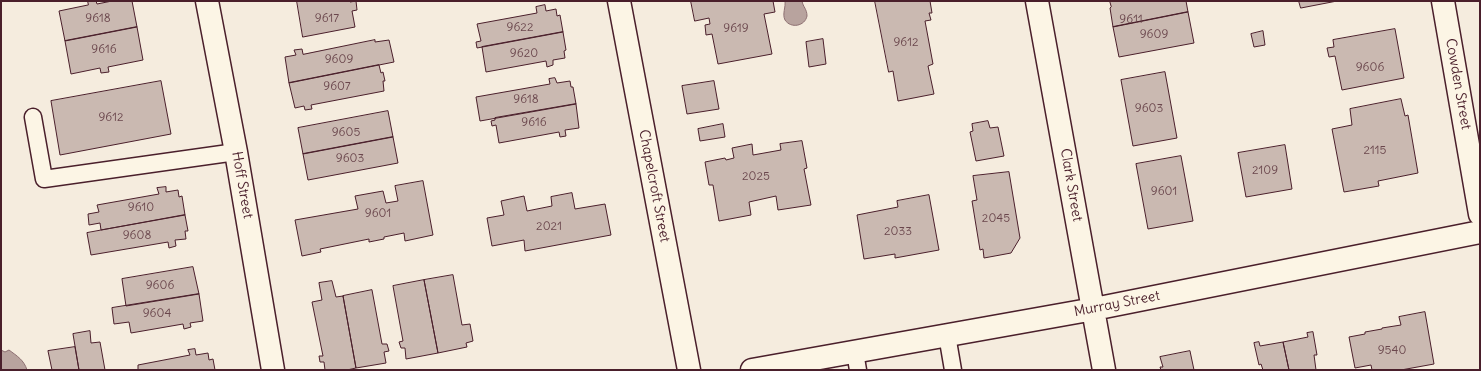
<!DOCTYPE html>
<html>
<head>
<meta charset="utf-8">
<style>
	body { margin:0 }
	#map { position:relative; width:1481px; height:371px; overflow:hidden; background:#f5ecde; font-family:Delius,sans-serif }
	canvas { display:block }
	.frame { position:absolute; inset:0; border:2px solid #4a1f2b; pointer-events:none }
</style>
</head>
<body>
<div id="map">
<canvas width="1481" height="371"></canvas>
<div class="frame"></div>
</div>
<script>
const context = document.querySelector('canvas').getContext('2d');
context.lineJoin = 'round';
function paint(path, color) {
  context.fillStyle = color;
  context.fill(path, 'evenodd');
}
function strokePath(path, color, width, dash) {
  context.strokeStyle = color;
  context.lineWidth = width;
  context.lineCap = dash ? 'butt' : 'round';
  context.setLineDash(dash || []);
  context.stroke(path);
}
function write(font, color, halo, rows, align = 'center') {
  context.font = font + ' Delius,sans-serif';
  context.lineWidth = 3;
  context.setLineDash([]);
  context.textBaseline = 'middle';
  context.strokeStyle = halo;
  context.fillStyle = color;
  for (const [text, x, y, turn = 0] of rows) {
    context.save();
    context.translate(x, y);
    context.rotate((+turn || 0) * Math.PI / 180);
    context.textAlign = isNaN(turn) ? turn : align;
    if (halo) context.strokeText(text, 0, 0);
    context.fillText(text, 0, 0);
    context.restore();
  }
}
const water = new Path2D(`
	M785 1H802C803 7 807 9 807 16 805 26 791 29 785 20 782 14 786 7 785 1Z
	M1 350 5 352 9 350C17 356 24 360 27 370H1Z`);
paint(water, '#b8a39e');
strokePath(water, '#8c6e70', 1);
const building = new Path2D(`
	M88 1H96L97 4 112 1H132L137 27 65 41 59 11 88 5Z
	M297 1H350V2L356 1 357 10 352 11 355 27 303 37Z
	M691 1H773L775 12 764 14 772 54 718 64 712 34 706 35 705 25 710 24 709 18 695 21Z
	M875 1H930L932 13H929L931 20 925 21 933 64 928 66 934 94 898 101 893 71 889 72Z
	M1110 1H1186L1188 12 1113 27 1110 8 1111 7Z
	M1299 1H1337L1301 8Z
	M545 5 546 11 556 9 557 16 560 15 563 32 477 48 476 42 481 41 477 24 537 13 536 7Z
	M1188 12 1194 43 1119 57 1113 27Z
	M137 27 143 60 108 67 109 72 101 73 100 68 71 74 65 41Z
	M1395 29 1404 78 1342 90 1335 56 1329 57 1327 48 1334 47 1333 40Z
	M1263 31 1265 45 1254 47 1251 34Z
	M563 32 566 50 564 51 565 58 553 60V65L547 67 546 61 486 72 482 47Z
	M823 39 826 64 809 67 806 42Z
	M375 40V42L389 40 394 62 289 83 285 57 296 55 294 50 302 49 303 54Z
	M379 65 381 73 383 72 385 81H383L384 91 311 105 312 109 305 110 304 106 295 108 289 83Z
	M1165 72 1177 138 1133 146 1121 80Z
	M555 78 557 83 570 81 571 87H573L576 104 480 121 476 97 550 84 549 79Z
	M161 81 171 134 60 155 51 101Z
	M714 81 719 109 687 114 682 86Z
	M1401 99 1405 116 1408 115 1418 173 1378 181 1379 186 1344 192 1332 129 1352 125 1350 109Z
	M576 104 579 128 565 130 566 136 560 137 559 132 499 143 496 125 492 126 491 121 495 120V118Z
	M388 111 393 137 303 154 298 128Z
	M988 121 990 128 998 127 1004 156 976 161 970 132 973 131 972 124Z
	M723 124 725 137 700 141 698 129Z
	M393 137 398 163 308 180 303 154Z
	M802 141 807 168 804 169 811 205 778 210 776 196 749 202 751 215 719 221 713 185H709L705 162 725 158 726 160 734 158 732 148 752 144 753 155 781 150 780 144Z
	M1285 145 1292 189 1246 197 1238 153Z
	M1181 156 1193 221 1148 229 1136 164Z
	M1009 172 1020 238 1011 253 984 258 983 249 980 250 972 201 977 200 973 176Z
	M423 181 433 235 405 241 404 233 384 237V239L369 242V239L320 249 321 252 302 256 295 220 358 209 355 196 383 191 386 203 398 201 395 186Z
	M166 187V192L178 190 179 197 182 196 185 215 101 230 100 223 89 225 88 214 99 212 97 205 159 194 157 188Z
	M572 193 575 209 605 204 611 235 525 251 524 240 492 246 487 218 504 215 501 201 524 196 527 211 552 206 551 197Z
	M929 195 939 250 895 258V254L864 259 857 215 898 207 897 201Z
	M185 215 188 231H185L186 239 175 240 176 246 169 248 168 242 91 255 87 233Z
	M193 267 199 294 126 306 122 279Z
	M453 275 462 325 470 324 473 341 466 343 467 347 438 353 424 280Z
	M424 280 438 353 406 359 405 348H401L399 342 403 341 393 286Z
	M332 281 336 297 343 296 356 368 347 370H325L324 362H320L319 356H323L312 302 322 300 319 283Z
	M372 290 382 344H387L389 351 384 352 386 363 356 368 343 296Z
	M199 294 203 321 190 323 191 327 184 329 183 324 131 333 129 322 114 324 112 308Z
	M1425 312 1434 364 1401 370H1372L1371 365 1355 368 1349 337 1365 334V332L1382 329V328L1401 325 1399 317Z
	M90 331 91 343 100 342 105 370H79L73 334Z
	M1313 332 1317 355H1314L1316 370H1289L1283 342 1308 337 1307 333Z
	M1259 342 1260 346 1283 342 1289 370H1263L1261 364 1259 365 1254 343Z
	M75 347 79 370H52L48 351Z
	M195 349 196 355 208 353 209 360 213 359 215 370H138V365L190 355 188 350Z
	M1190 351 1194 370H1161L1160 367H1163L1160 357Z`);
paint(building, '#cab9b1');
strokePath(building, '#4a1f2b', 1);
const lane = new Path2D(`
	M33 117 44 179 236 152
	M947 335 953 370
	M855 352 858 370`);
const street = new Path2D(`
	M207 1 236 152 273 370
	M619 1 689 370
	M1037 1 1104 370
	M1443 1 1480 214
	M752 370 1094 309 1480 232`);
strokePath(lane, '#4a1f2b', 19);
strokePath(street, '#4a1f2b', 25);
strokePath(lane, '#fcf5e5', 16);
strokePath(street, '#fcf5e5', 22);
write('12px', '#6a464c', null, [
	["9618",98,19],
	["9617",327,19],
	["9611",1131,20],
	["9622",520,28],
	["9619",736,29],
	["9609",1154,35],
	["9612",906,43],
	["9616",104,50],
	["9620",524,54],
	["9609",339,60],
	["9606",1370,68],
	["9607",337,87],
	["9618",526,100],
	["9603",1149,109],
	["9612",111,118],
	["9616",534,123],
	["9605",346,133],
	["2115",1375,151],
	["9603",350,159],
	["2109",1265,171],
	["2025",756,177],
	["9601",1164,192],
	["9610",141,208],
	["9601",378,214],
	["2045",996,219],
	["2021",549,227],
	["2033",898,232],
	["9608",137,236],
	["9606",160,286],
	["9604",157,314],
	["9540",1392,351]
]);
write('14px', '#4a1f2b', '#fcf5e5', [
	["Cowden Street",1458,84,80],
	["Hoff Street",242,185,80],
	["Clark Street",1071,185,80],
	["Chapelcroft Street",654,186,79],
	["Murray Street",1117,304,-11]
]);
</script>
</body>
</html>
